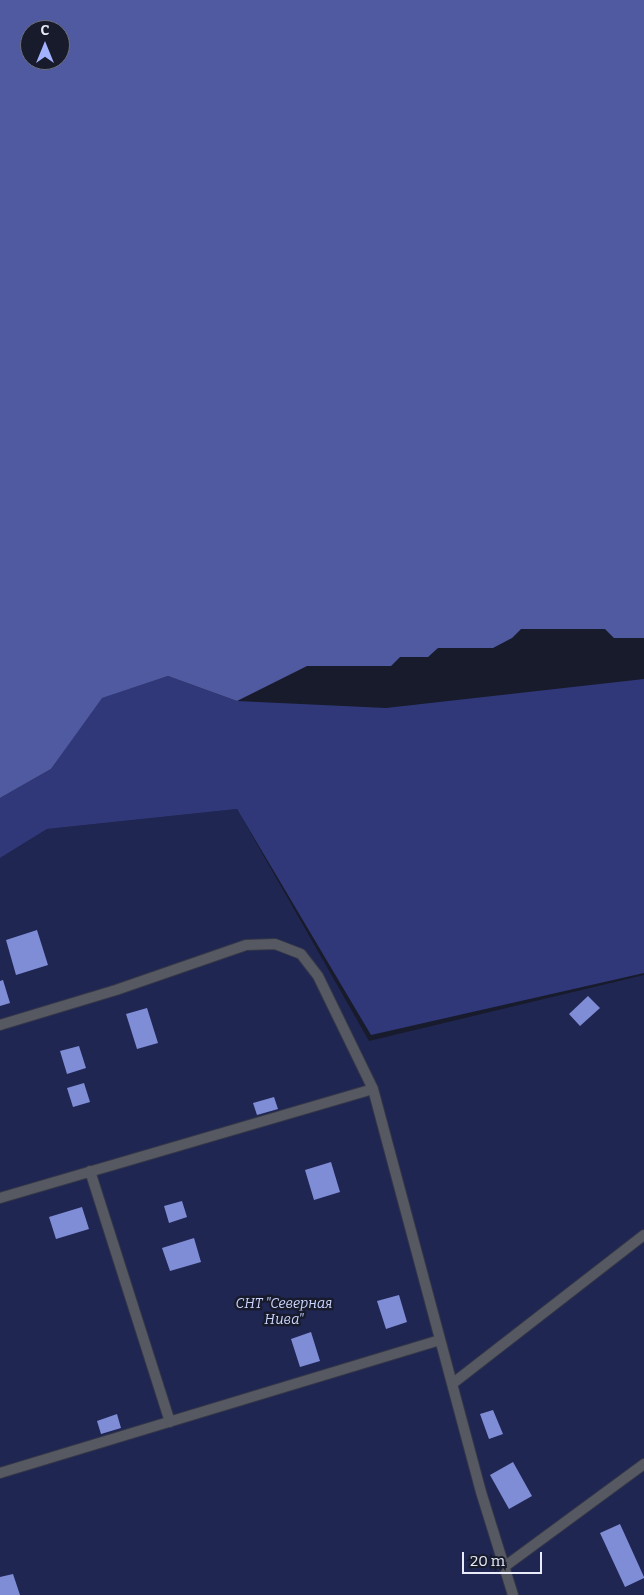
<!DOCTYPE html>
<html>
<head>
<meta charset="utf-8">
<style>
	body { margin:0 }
	#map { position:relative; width:644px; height:1595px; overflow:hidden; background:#181b2b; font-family:Bitter,serif }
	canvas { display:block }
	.north { position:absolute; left:20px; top:20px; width:50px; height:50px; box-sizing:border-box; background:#181b2b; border:1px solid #6c6f7d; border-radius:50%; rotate:0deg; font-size:14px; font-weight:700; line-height:20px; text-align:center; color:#e9ecf8 }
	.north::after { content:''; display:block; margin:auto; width:18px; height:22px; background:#a3b2fd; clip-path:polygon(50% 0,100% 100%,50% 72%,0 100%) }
	.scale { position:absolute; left:462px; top:1552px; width:80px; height:22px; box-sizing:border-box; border:2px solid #e9ecf8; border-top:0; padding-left:6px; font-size:15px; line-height:18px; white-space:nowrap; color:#e9ecf8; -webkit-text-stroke:4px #181b2b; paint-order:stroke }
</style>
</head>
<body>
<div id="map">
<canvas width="644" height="1595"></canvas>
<div class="north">С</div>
<div class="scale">20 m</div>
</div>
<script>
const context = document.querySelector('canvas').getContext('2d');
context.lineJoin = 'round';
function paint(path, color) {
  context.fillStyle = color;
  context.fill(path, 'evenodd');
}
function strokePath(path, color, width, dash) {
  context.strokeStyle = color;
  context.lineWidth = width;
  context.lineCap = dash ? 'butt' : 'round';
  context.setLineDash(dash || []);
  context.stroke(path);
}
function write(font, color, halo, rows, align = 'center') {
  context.font = font + ' Bitter,serif';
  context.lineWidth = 5;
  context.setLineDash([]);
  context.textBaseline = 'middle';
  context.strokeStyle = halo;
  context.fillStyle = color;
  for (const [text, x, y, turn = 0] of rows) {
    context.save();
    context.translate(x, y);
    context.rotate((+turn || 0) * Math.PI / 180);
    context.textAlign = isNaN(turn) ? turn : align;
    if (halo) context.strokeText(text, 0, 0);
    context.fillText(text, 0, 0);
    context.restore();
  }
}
paint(new Path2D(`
	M237 809 369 1041 644 975V1595H0V858L47 829Z`), '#202652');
paint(new Path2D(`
	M168 676 237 701 386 708 644 679V973L371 1035 237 809 47 829 0 858V798L51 769 101 698Z`), '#303879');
paint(new Path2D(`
	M0 0H644V638H614L605 629H521L512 638 493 648H438L428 657H400L391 666H307L237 701 168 676 102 698 51 769 0 798ZM30 30H60V60H30Z`), '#505aa0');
paint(new Path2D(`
	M37 930 48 965 16 975 6 940Z
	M3 980 10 1003 0 1006V981Z
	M588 996 600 1008 580 1026 569 1014Z
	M147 1008 158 1043 137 1049 126 1014Z
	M79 1046 86 1068 67 1074 60 1051Z
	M84 1083 90 1102 73 1107 67 1088Z
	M274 1097 278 1109 257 1115 253 1103Z
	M331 1162 340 1192 314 1200 305 1170Z
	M182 1201 187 1217 169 1223 164 1206Z
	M82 1207 89 1229 56 1239 49 1217Z
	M194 1238 201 1262 170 1271 162 1248Z
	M399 1295 407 1322 386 1329 377 1301Z
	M311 1332 320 1361 300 1367 291 1339Z
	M493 1410 503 1434 489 1439 480 1414Z
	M117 1414 121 1428 101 1434 97 1421Z
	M513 1462 532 1496 509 1509 490 1475Z
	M620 1524 644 1577V1578L625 1587 600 1533Z
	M13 1574 20 1595H0V1577Z`), '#7f8dd7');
const lane = new Path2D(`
	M0 1025 116 990 246 945 275 944 301 954 318 976 373 1089
	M90 1171 170 1422
	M0 1198 373 1089 481 1492 513 1595
	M452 1384 644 1235
	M0 1473 440 1340
	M504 1567 644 1464`);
strokePath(lane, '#353848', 12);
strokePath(lane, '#575962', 10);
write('italic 14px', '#cbd4fc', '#181b2b', [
	["СНТ \"Северная",284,1304],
	["Нива\"",284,1320]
]);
</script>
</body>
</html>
